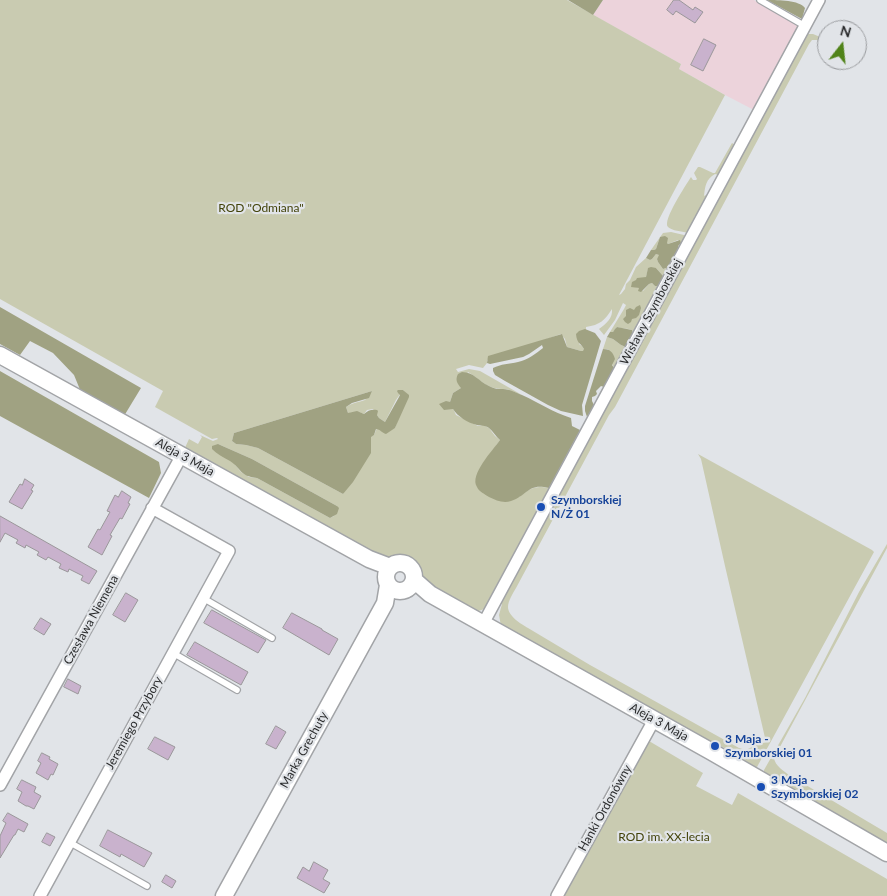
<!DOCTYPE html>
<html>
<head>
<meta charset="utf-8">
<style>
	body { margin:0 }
	#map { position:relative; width:887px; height:896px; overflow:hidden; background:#e1e4e8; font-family:Lato,sans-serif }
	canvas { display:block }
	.north { position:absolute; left:817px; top:20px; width:50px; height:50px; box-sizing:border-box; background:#e1e4e8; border:1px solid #989a9d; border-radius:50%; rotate:16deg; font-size:14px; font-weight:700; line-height:20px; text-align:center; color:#2a2b2c }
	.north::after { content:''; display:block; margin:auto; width:18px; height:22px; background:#508319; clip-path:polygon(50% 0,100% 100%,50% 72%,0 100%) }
</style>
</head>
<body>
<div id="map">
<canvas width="887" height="896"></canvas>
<div class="north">N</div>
</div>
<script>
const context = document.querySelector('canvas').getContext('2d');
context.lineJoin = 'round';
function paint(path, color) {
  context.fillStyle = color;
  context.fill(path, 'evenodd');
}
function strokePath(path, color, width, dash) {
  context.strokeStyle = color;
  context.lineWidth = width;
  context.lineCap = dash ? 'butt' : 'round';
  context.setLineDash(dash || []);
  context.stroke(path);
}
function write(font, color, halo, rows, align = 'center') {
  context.font = font + ' Lato,sans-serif';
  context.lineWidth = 4.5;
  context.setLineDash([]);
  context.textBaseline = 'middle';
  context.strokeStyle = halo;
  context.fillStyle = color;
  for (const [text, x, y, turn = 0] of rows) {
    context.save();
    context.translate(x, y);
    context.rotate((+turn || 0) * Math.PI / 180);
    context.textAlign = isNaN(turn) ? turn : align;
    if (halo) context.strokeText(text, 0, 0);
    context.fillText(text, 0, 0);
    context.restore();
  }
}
paint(new Path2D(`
	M603 0H754L798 26 754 110 725 95 679 69 681 64 593 15Z`), '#ecd3db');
paint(new Path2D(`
	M0 0H567L681 64 679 69 725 95 619 295 621 294 625 289 626 284 630 280 636 267 646 258 650 260 652 259 656 254 660 255 657 259 658 262 663 269 669 267 664 277 656 268 648 269 646 277 636 287 639 288 643 291 649 284 652 283 655 286H658L633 333 632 330C628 328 622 329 617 327L613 332H610L624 309 626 305 623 303 615 320 604 335 599 329C606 324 613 318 612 309 605 320 600 325 586 327V330L579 344 582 346 584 349V351H581L567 347 565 339 561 334 487 360V363L483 368 469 365 456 369 458 372 469 369 480 371 522 395C516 393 511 390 505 389 499 389 495 389 489 386 481 383 476 376 468 372L461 388 453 393 450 402 456 415 478 426 483 425 489 428 495 436 500 440 478 472 519 497C530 488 535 485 549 488L487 603 488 604 484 609 476 612 422 584 184 450 189 439 198 444 202 437 200 435 213 441 218 439 217 438 212 439 155 407 163 391 0 299ZM403 390 407 394 395 428 380 430 377 428 374 435 371 436 343 494 258 448 246 445 236 444 232 441 234 433 372 391 365 400C359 402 352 403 346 407L348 413C356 413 355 411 364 414L367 410 373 409 379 418 385 422 396 400ZM218 444 252 459 337 506 334 516 330 518 257 478 249 477 241 472Z
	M808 34H813L825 39 827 40V45L817 40H812L809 44 615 407 609 415 516 588C513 593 508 601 508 607 508 616 521 624 528 628L590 665 739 748 746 750 754 746 766 742 725 566 701 459 698 454 872 550 874 552 757 767 755 769 735 760 737 755 719 745V744L715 741 713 743 501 626 499 615 502 604 499 603 806 36Z
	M732 143 735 145 718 175 715 174C706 179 705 186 704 196L708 194 698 215 694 217V220L689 230H688L687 233C682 231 672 231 668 227 662 221 686 185 691 177L693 180H696L697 179 694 173 698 167H700L713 173H715Z
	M671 232 684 235 685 237 679 249 678 246 681 243 678 240 668 244 660 237 656 249 654 250H651L663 233Z
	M607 337 613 339 621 345 626 347 614 368 612 364 608 349H603Z
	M887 544V548L774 758C775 766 784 771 789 775L887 833V847L764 774V770L805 698 859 592Z
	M649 741 703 773 696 786 732 805 738 793 887 879V896H564Z`), '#c9cbb1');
paint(new Path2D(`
	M568 0H603L593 15Z
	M767 0C779 0 799 0 805 8L802 19Z
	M665 236 668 238 667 243 668 244 680 240 681 243 678 246C679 252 675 255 672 259L671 262 669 267 663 269 658 262 657 259 659 255 656 254 652 259 650 260 646 258 651 250H654L656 249 660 237Z
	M651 267 656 268 664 277 658 286H655L652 283 649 284 641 292 638 291 639 288 631 287 632 282 636 280 637 278 646 277 648 268Z
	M640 305 641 308 639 315 636 318 632 319 631 322 628 324 625 322 623 319 626 316V310L630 308 634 310 636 307Z
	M0 307 141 388 124 416 81 392 74 375 53 353 30 341 20 355 0 344Z
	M617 327 632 330 633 333 626 347 621 345 613 339 607 337 610 332H613L615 329Z
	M585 329 595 333 601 341 582 405 583 416 561 411 548 405 505 381 495 375 493 371V368C501 364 509 364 518 362 528 360 535 354 543 348L542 345 529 354 523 357 490 364 487 363 488 356 562 334 567 347 581 351H583L584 349C580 342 577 344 576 334L579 331Z
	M603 349C610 349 613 352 615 359L612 365 614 368 604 387 601 386 596 391 597 394 595 396 592 397V401L594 405 587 417 585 411V406Z
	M0 371 159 462 161 473 149 498 0 416Z
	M462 372C474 372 478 381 489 386 495 389 497 389 503 389 509 389 517 393 522 395 540 403 552 412 571 418L572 426 580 430 549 488C527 483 529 495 511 501 503 504 496 500 489 497 485 494 479 492 477 487 469 475 493 450 500 440 496 437 493 431 489 428 485 425 481 426 477 425 468 423 457 416 453 409L444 410 439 404 446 401 450 402 453 393 461 388C457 383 455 380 458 374Z
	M398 390H403L409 395V397L395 428 386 434C382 433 380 429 376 429L374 435 371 437V453L353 482 343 494 258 448 246 445 236 444 232 441 234 433 372 391 369 398 352 403 346 407 348 413 357 411 364 414C368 410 372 409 377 410L378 411 377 415 379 418 385 422 399 397 400 395 398 393 397 391Z
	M218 444 252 459 337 506 339 508 337 514 330 518 257 478C239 476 242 469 230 461 223 457 217 454 212 449V446Z`), '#a0a282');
const building = new Path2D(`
	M674 0H679L693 10 695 7 703 12 695 23 676 11 673 15 667 10Z
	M704 39 716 45 703 71 691 65Z
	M25 479 34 485 31 490 33 491 22 509 9 502 20 484 22 485Z
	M122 491 131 497 128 503 130 504 122 519 120 518 110 535 112 536 102 555 88 547 98 529 100 530 110 512 107 511 115 495 118 497Z
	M0 516 97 571 89 584 81 580 83 576 69 569 68 572 59 568 61 564 48 557 46 560 37 555 39 552 26 545 25 548 16 543 18 540 5 533 0 542Z
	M126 593 138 600 125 622 113 615Z
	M212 610 266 640 258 653 204 623Z
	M292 613 322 629V630L338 639 329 655 283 628Z
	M41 618 51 624 44 635 34 629Z
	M195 642 248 672 241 685 187 655Z
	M68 679 81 686 78 694 64 687Z
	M276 726 286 732 276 749 266 744Z
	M155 737 175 747 168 760 148 749Z
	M42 753 50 757 49 759 58 764 53 775 51 774 48 780 36 773 41 763 38 761Z
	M22 780 36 787 34 792 41 796 34 809 28 806H26L18 801 22 792 17 789Z
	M8 813 28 824 24 832 18 829 15 835H14L0 858V836L6 823 3 821Z
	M108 830 152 853 144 867 121 854 120 857 100 846Z
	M47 833 55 837 50 846 42 842Z
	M314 862 328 870 323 879 330 883 324 893 297 878 303 867 309 871Z
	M166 875 176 881 172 888 162 882Z`);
paint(building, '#c9b2cd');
strokePath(building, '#9a979a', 1);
const lane = new Path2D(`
	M760 0 805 26
	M203 598 272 638
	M173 653 237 690
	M69 842 147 886`);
const street = new Path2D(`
	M483 624 819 0
	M0 785 182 455
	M40 896 229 551 152 508
	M557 896 654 720`);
const secondary = new Path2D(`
	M0 355 369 559 390 567
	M386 577a14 14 0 1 1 28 0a14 14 0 1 1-28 0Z
	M414 580 430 594 712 752 887 853
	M224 896 385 603 388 585`);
strokePath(lane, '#a2a4a7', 8);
strokePath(street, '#a2a4a7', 14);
strokePath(secondary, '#a2a4a7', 19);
strokePath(lane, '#fff', 5.5);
strokePath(street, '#fff', 11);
strokePath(secondary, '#fff', 16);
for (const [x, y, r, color] of [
	[541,507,5,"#1a4fb4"],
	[715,746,5,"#1a4fb4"],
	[761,787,5,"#1a4fb4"]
]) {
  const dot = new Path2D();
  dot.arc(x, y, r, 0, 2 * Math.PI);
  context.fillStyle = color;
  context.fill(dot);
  strokePath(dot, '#e1e4e8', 2);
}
write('12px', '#43440b', '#e1e4e8', [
	["ROD \"Odmiana\"",261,208],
	["ROD im. XX-lecia",664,837]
]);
write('12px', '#2a2b2c', '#e1e4e8', [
	["Wisławy Szymborskiej",651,312,-62],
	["Aleja 3 Maja",185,457,29],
	["Czesława Niemena",91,620,-61],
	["Aleja 3 Maja",659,722,29],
	["Jeremiego Przybory",134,723,-61],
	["Marka Grechuty",304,750,-61],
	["Hanki Ordonówny",605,808,-61]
]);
write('bold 12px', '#164399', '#e1e4e8', [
	["Szymborskiej",551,500],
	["N/Ż 01",551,514],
	["3 Maja -",725,739],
	["Szymborskiej 01",725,753],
	["3 Maja -",771,780],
	["Szymborskiej 02",771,794]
], 'left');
</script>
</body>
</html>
